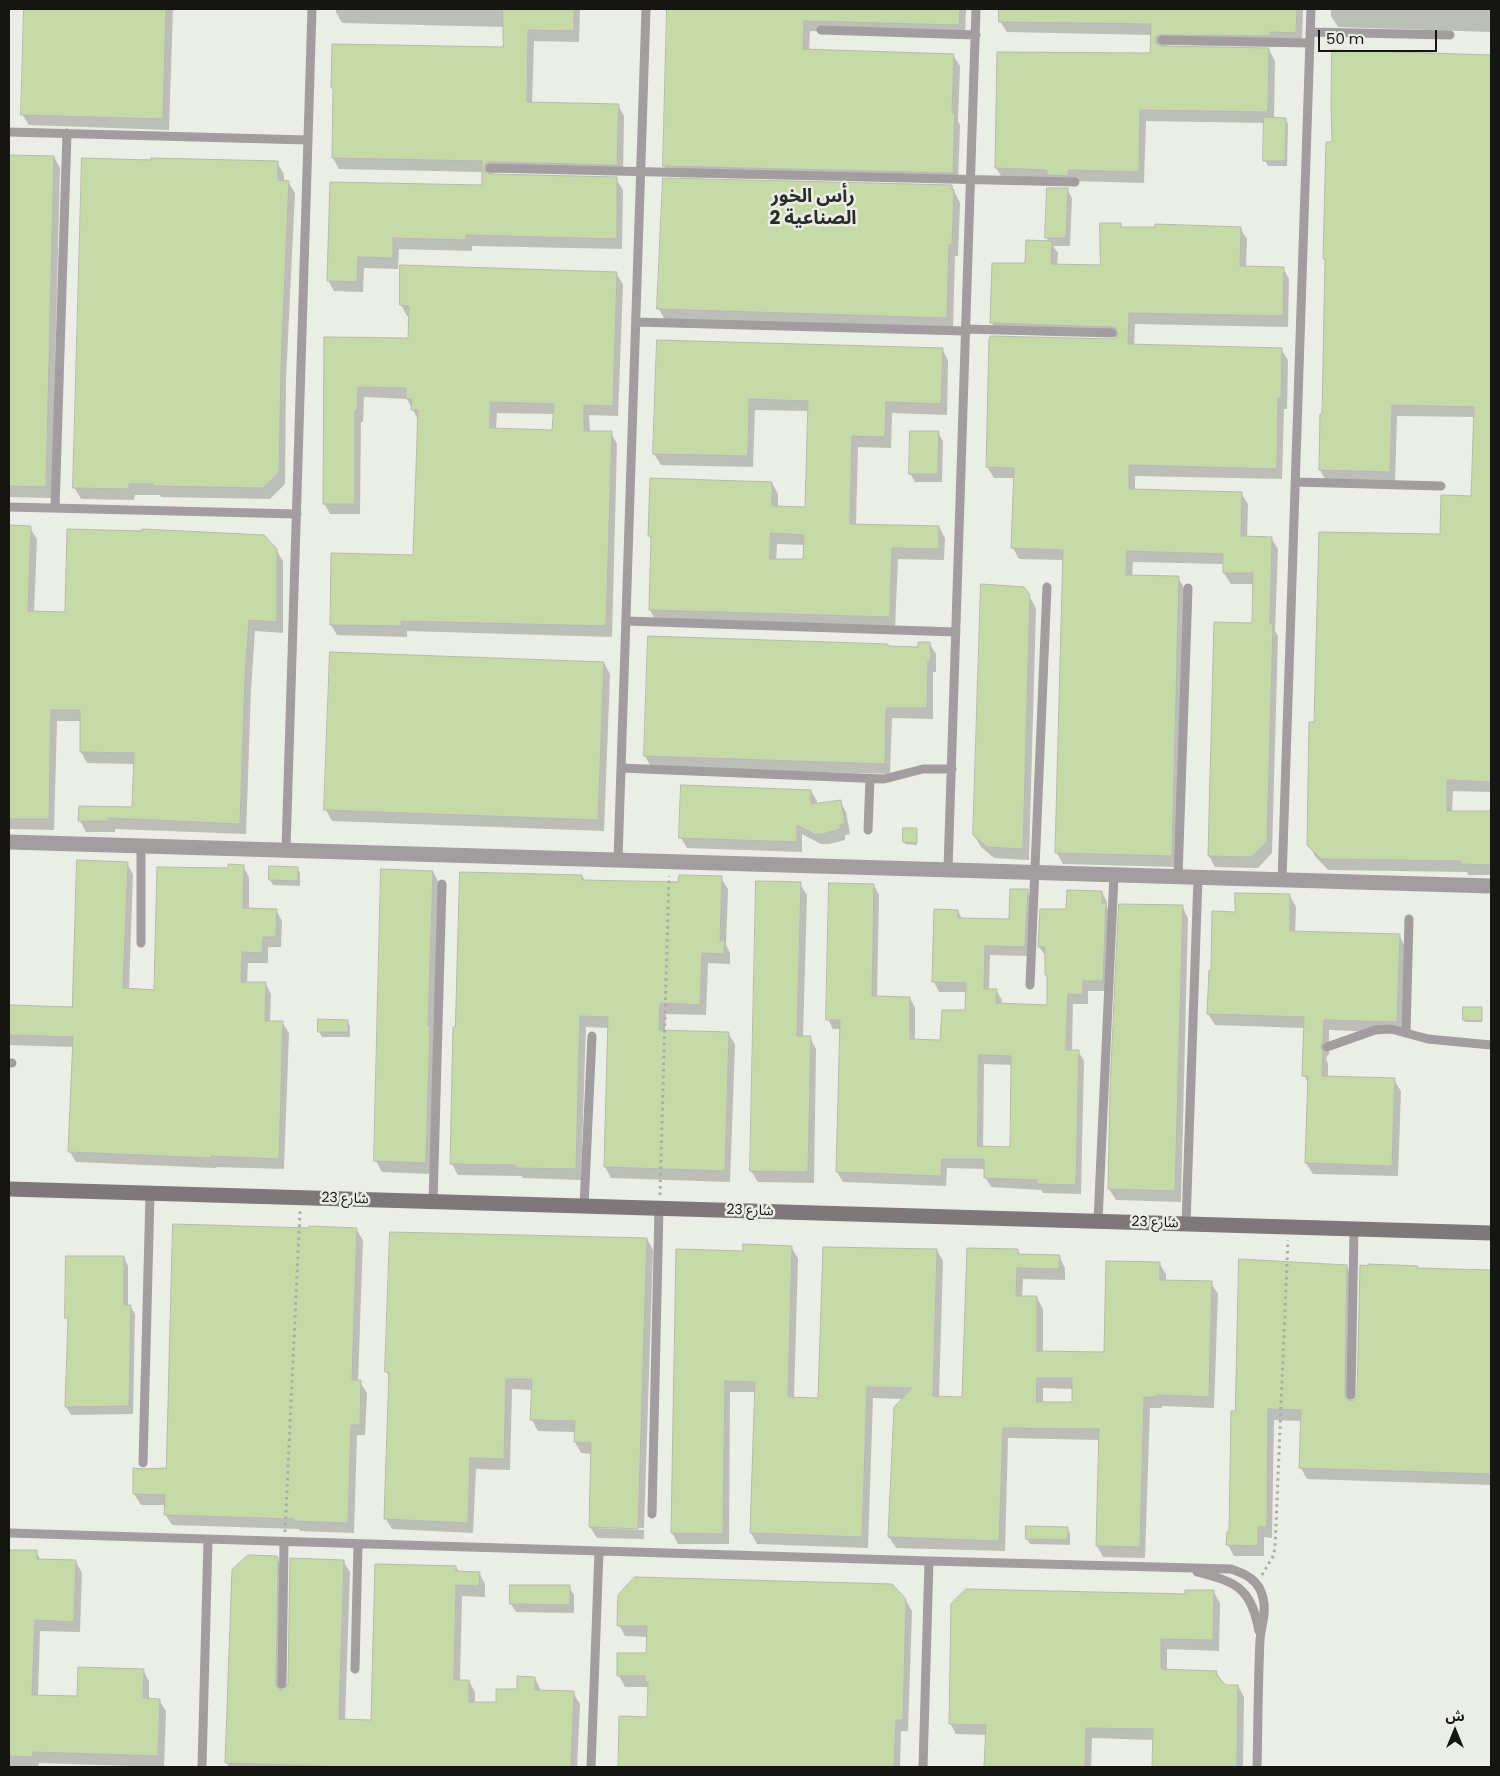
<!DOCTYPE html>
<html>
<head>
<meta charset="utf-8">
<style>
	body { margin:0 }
	#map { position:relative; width:1500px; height:1776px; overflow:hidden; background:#ebeee6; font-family:Poppins,"Noto Sans Arabic",sans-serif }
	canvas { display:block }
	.frame { position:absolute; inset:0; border:10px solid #151613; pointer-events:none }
	.north { position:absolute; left:1430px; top:1706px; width:50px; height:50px; -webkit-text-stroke:4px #ebeee6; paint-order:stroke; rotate:0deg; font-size:14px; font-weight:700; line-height:20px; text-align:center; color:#151613 }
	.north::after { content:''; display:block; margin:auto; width:18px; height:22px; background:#151613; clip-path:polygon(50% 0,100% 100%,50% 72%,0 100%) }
	.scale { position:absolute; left:1318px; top:30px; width:119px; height:22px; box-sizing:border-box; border:2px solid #151613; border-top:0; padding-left:6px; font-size:15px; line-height:18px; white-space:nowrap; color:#151613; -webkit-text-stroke:4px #ebeee6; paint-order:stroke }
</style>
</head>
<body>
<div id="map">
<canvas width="1500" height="1776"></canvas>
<div class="frame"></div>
<div class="north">ش</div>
<div class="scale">50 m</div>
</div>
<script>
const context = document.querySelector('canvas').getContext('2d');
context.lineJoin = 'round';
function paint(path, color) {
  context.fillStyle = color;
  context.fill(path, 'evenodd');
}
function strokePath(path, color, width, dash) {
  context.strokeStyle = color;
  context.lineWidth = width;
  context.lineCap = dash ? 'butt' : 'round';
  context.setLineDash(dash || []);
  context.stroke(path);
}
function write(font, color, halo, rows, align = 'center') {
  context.font = font + ' Poppins,"Noto Sans Arabic",sans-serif';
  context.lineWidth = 5;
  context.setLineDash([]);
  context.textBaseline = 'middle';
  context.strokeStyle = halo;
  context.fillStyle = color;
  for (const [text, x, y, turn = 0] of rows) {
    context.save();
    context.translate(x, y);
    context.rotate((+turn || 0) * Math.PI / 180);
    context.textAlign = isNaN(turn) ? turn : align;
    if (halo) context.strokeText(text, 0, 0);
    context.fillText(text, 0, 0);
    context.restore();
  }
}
paint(new Path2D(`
	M25 9H173L169 130 29 125 22 114Z
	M336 9H580L579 42 534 41 532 104 618 105 624 116 623 175 497 172 488 175 616 179 623 190 622 249 472 246V251L399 249 398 269 364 268 363 292 334 291 328 280 331 183 483 187V172L339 169 333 158 335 91 333 87 505 49 504 27 342 23 336 12Z
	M668 9H966L965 36 810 31 809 51 953 55 960 66 958 121 960 125 958 183 670 177 664 166Z
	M1001 9H1303L1302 43H1275V47L1169 45 1161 47 1269 50 1275 61 1274 119H1285L1288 124 1287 166H1268L1265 160V123L1146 121 1144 183 1074 181V186H1055L1052 180 1003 179 996 168 1151 54 1152 35 1007 32 1000 21Z
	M1331 9H1491V32L1338 27 1331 16Z
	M1334 51 1491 56V792L1453 791 1452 812 1491 813V875H1468L1467 872 1328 870 1315 856 1309 844 1315 723 1441 535 1472 497 1475 417 1397 416 1395 483 1326 481 1320 470 1321 415H1323L1327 264 1324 259 1327 143H1333Z
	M54 157 60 168 52 498 9 497V189H20Z
	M277 163 284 174V182H288L295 193 286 379 285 484 270 499 161 497 160 495H135L134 500 81 499 74 487Z
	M952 187 960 203 958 256H955L953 329 665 320 659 309Z
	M1067 189 1072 198 1070 246H1053L1058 253 1057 265 1101 266 1120 224 1123 229 1240 228 1247 239 1246 267 1283 268 1289 279 1288 327 1135 324 1134 346 1281 349 1288 360 1287 409H1284L1282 479 1135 476V490L1241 493 1248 504 1247 538H1271L1278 549 1275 631 1278 636 1272 853 1258 868 1215 867 1209 856 1253 625 1254 584H1231L1224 573V564L1133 562 1132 576 1178 578 1185 589 1178 867 1063 864 1057 853 1064 560 1019 559 1013 548 1015 478H994L987 467 1112 340 1120 337 998 334 992 323 993 264 1027 265 1049 242 1046 237Z
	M616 273 623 284 618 416 589 415 590 432 611 433 617 444 612 637 407 631V637L337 635 331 625 415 556 419 421 407 399 364 397 363 422H361L360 514H330L324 503 325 338 409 340 410 316H407L401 305ZM497 413 554 414 553 431 496 429Z
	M658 341 942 349 948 360 947 415 892 413 891 448 858 447 856 525 939 527 945 538 944 560 898 559 895 628 656 621 650 610 652 541 649 536 772 483 778 494V507L806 508 809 411 755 410 753 467 661 465 654 454ZM777 544 805 545 804 560H776Z
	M938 433 943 441 942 482H915L910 473Z
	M9 527 30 528 37 539 34 613 66 614 276 550 283 561V633L255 631 251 690 246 834 115 829V832H86L80 821 133 808 135 764 87 763 81 752V721H57L54 830 9 829Z
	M1029 596 1036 608 1029 860 994 858 981 847 974 835Z
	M929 643 936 654V672H933V719L892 718 890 774 651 767 645 756 889 647 920 648Z
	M604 663 610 674 604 831 332 821 326 810Z
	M811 791 817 801V805L840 801 846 812 850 834 845 835V840L829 844H821L802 834V852L687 848 681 838Z
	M904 829H916L917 845 905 844Z
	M127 864 133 874 129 990 155 991 229 870 243 866 249 877V910H276L282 921 281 947H268V963H248L247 983H265L271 994 270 1022H282L289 1033 284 1169 216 1167V1168L76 1162 70 1152 73 1047 9 1045V1007L73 1008Z
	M297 868 300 873V886L273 885 270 880Z
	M382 870 433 872 439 883 432 1174 382 1172 376 1161Z
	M582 876 585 881 680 884 721 878 728 889 726 945 730 953V964L708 963 706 1015 666 1014 665 1031 728 1033 735 1044 730 1182 611 1178 605 1167 609 1028 586 1027 581 1180 523 1178 522 1176 458 1175 452 1164Z
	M757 883 800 884 807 895 803 1037 810 1038 816 1049 814 1183 758 1182 751 1171Z
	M874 886 879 895 877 998H910L915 1008V1040L942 1041 966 1012 967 992H939L934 982 958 911 962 919 1010 920 1027 891 1033 900 1030 956 990 955 989 990H996L1002 1000 1001 1005 1048 1006 1049 980 1046 975V956L1039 947 1068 911 1102 892 1107 902V907L1111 914 1108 991H1088V1004H1073L1072 1051H1078L1084 1061 1081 1194 1043 1193 1041 1190 991 1187 985 1177V1169L947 1168 946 1186 843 1182 837 1172 841 1029H833L828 1019ZM984 1064 1012 1065 1011 1148H983Z
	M1290 896 1296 907 1295 933 1399 935 1405 946 1403 1033 1329 1030V1054L1326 1058 1328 1064V1078L1394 1080 1401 1091 1398 1176 1313 1174 1306 1163 1309 1085 1304 1075 1305 1028 1215 1025 1208 1014 1212 972 1236 913Z
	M1182 906 1188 918 1181 1202 1116 1200 1109 1189Z
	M1481 1008 1482 1022H1465L1464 1020Z
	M347 1021 350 1026V1037H322L319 1031Z
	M310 1229H356L363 1240 358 1382H360L367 1393 365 1435H357L354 1533 300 1531 299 1529 172 1525 165 1514 166 1505H141L134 1494 167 1469Z
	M647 1239 653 1250 644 1528 595 1526V1528L644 1530V1539L597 1538 590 1527 592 1454 581 1453 575 1442 576 1432 538 1431 532 1420 533 1390 512 1389 510 1470 476 1469 473 1533 392 1529 386 1519 390 1378 386 1371Z
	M791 1247 798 1258 794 1398 819 1399 937 1250 943 1261 939 1397 963 1398 1017 1250 1020 1255 1059 1256 1065 1268V1280L1023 1279 1022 1298H1037L1043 1309V1352L1105 1353 1159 1263 1166 1274V1281L1211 1283 1218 1294 1214 1408 1162 1406V1408H1150L1145 1558 1103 1557 1097 1546 1100 1440 1008 1438 1005 1551 896 1548 889 1537 904 1399 873 1398 868 1548 757 1544 751 1533 756 1392H730L729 1544H678L672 1533 744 1252ZM1043 1388 1073 1389V1404L1043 1403Z
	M124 1257 128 1266V1306H130L135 1314 133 1414 71 1415 66 1407 69 1322 67 1318Z
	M1346 1266 1353 1277 1351 1402 1355 1401 1417 1267 1418 1269 1491 1272V1485L1307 1479 1301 1468 1302 1421 1274 1420 1272 1538 1264 1537V1556H1234L1228 1545 1230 1533 1236 1412Z
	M1067 1528 1070 1533V1545L1030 1544 1027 1539Z
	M9 1551 36 1552 41 1560 76 1562 82 1573 80 1632 40 1631 38 1696 78 1698 143 1670 149 1681V1700H159L166 1711 164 1767 39 1763 38 1767H9Z
	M276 1557 283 1570 282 1691 286 1690 343 1561 350 1572 345 1721 372 1722 456 1567 459 1572 479 1573 485 1584V1597L462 1596 460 1681H469L475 1692V1703H497L518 1690 535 1678 541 1691 573 1693 580 1704 577 1767H229L227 1763Z
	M569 1587 574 1595V1613L516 1612 511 1604Z
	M1214 1592 1220 1603 1219 1651 1167 1649V1671L1216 1672 1225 1686H1238L1244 1697 1243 1767H1153L1154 1740 1092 1738 1091 1767H986L987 1735 956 1734 950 1723 1186 1595Z
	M905 1599 912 1611 908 1731H901L900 1767H619L620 1717 648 1718 649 1687H625L619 1676V1654H647L648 1637 625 1636 619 1625Z`), '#0003');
const building = new Path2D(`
	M24 9H166L163 119 21 115Z
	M503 9H574V31L528 30 527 102 619 104 617 165 490 162 485 164 484 171 490 174 617 177V239L466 235V240L393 238V258L358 257 357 282 327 281 330 182 482 185V161L332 158 333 88H331L332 44 503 47Z
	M667 9H960L959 25 804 21 803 49 954 54 952 113H955L953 173 663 166Z
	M999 9H1297L1296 33 1270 32V36L1159 35 1156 37V43L1162 46 1269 48 1268 112 1140 110 1139 172 1068 170V176L1047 175V170L995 168 997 52 1150 53 1151 24 999 22Z
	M1332 50 1491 55V782L1447 780V811H1491V865L1461 864V861L1321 859 1307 845 1309 722H1314L1319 532 1440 534 1441 495 1471 496 1474 407 1392 405 1390 472 1319 470 1320 414H1322L1325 259H1323L1326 142H1332L1331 106Z
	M1264 117 1286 118 1285 161H1263Z
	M9 155 54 156 46 487 9 486Z
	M82 158 151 160V158L278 161V180L289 181 281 367 279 473 263 488 153 486V484H129V489L73 488Z
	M663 178 952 185V190H954L952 245H949L947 318 657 309Z
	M1047 188H1068L1066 238H1045Z
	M1100 223H1121V227H1155V224L1241 227 1240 266 1284 267 1283 316 1129 313 1128 344 1282 348 1281 398H1278L1277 469 1129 465V489L1242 492 1241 536 1272 537 1270 624H1273L1267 842 1251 857 1208 856 1214 622 1252 623 1253 573H1223V554L1127 551 1126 575 1179 576 1172 856 1055 853 1063 550 1011 548 1014 468 986 467 989 340 990 336 1112 339 1117 337 1118 333 1116 328 1112 327 990 323 992 263H1025L1026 240 1052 241 1051 264 1100 265Z
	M400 265 617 272 613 406 584 405V431H612L606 626 401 621V626L330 625 331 553 413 555 418 410H411L412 399H406V388L358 387 357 411H355V504H323L324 337 408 338 409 306 400 305ZM491 402 554 404 552 430 490 428Z
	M657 340 943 348 941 404 886 402 885 437 852 436 850 524 939 526V549L892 548 890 617 649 610 651 536H648L650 478 772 482V506L805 507 808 401 749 399 748 456 653 454ZM771 533 804 535 803 559H770Z
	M910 431H939L938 474H909Z
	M9 525 31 526 28 611 65 612 67 529 142 531V529L264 535 277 549V622L249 620 245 678 240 824 109 818V821H78L79 806 132 807 134 753 80 752V710H51L49 819H9Z
	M981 584 1024 587 1030 595 1023 849 987 847 973 835Z
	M648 636 888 644V646L918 647V642H930L931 661H928L927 708H886L885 764 644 756Z
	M330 652 604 662 598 820 324 810Z
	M681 785 811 790V804L841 800 845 823 840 825V829L823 834H814L797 825V842L679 838Z
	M903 828H917V843L903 842Z
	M77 860 128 862 123 988 154 990 157 867 228 868V864L244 865 243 908 277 909 276 937H263L262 953 242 952 241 982H266L265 1021H283L279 1159 211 1156V1158L68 1152 73 1037 9 1035V1005L72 1007Z
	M269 866 298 867V881L269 880Z
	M381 869 433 871 428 1026H430L426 1163 374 1161Z
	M460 872 582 875V880L678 882 679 875 722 876 720 941H725L724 954 702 953 700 1005 660 1003 659 1030 729 1032 725 1171 604 1167 608 1017 580 1016 576 1169 515 1168V1165L450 1164 453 1027H455Z
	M756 881 801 882 797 1036H811L808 1172 750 1171Z
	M829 883 874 884 872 996 910 997V1039L940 1040 942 1010H965L966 983 932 982 934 909 958 910V918L1009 919 1010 889H1028L1025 947 985 946 984 989H997L996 1003 1047 1005V975H1045V947H1038L1040 909H1066L1067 890 1102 891V903H1106L1103 981H1083V995L1068 994 1066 1050H1079L1076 1185 1037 1184V1180L984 1178V1159H942L941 1176 836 1172 840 1020H826ZM979 1055 1011 1056 1010 1147 978 1146Z
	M1235 893 1290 894V931L1400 934 1397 1022 1324 1020 1323 1042 1321 1046 1323 1052 1322 1076 1395 1078 1392 1166 1305 1163 1308 1076H1302L1304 1017 1207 1014 1209 970 1211 971 1212 911 1235 912Z
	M1119 904 1183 905 1175 1191 1108 1189 1110 1088Z
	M1463 1007H1482V1021L1463 1020Z
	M318 1019 348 1020V1032H318Z
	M173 1224 309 1228V1226L357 1228 352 1380H361L360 1425H351L348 1523 293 1521V1519L164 1515 165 1495 133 1494V1468L143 1469 166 1468Z
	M390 1232 647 1238 638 1529 589 1527 591 1443 574 1442 575 1421 530 1420 532 1379H506L504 1459 470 1458 468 1523 384 1519 389 1372H385Z
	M743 1244 792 1246 788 1397 818 1398 823 1247 937 1249 933 1396 962 1397 967 1248 1018 1249V1254L1060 1255 1059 1269 1017 1268 1016 1296H1037V1351L1104 1352 1106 1261 1160 1262V1280L1212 1281 1209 1397 1157 1395V1397H1144L1140 1547 1096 1546 1099 1429 1003 1428 999 1541 888 1537 894 1407 912 1388 867 1387 862 1537 750 1533 755 1382 725 1381 723 1534 671 1533 676 1249 743 1251ZM1037 1378H1072V1402H1037Z
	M66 1256H124V1305H131L129 1406 65 1407 68 1318H65Z
	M1239 1259 1347 1265 1345 1395 1346 1398 1350 1401 1354 1400 1357 1395 1360 1265 1368 1266V1264L1418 1266 1417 1268 1491 1270V1474L1299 1468 1301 1410 1268 1409 1267 1527H1258V1546L1226 1545 1227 1532H1229L1231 1411H1235Z
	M1026 1526 1068 1527V1540L1026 1539Z
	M9 1550H37V1559L76 1560 74 1622 35 1620 32 1695 77 1696 78 1667 144 1669 143 1698 160 1699 158 1756 33 1752V1757L9 1756Z
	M248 1555 277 1556 278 1558 276 1684 277 1687 281 1690 285 1689 288 1684 290 1558 344 1560 339 1719 371 1720 375 1564 456 1566V1571L480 1572 479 1586 456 1585 454 1680H469V1702H496V1689H517V1676L535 1677V1690L574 1691 571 1767H351L225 1763 232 1570Z
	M635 1577 892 1584 906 1599 903 1720H896L894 1767H618L619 1716 647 1717 648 1682H645V1676H617V1653H646L647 1626H617L618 1595Z
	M510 1585H570V1605L510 1604Z
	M966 1589 1185 1594V1590H1214L1213 1640 1161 1639V1669L1217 1671 1216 1675 1226 1685H1238L1237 1767H1152L1153 1729 1086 1728 1085 1767H984L986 1725 949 1724 951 1604Z`);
paint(building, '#c6daa7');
strokePath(building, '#b6b9b2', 1);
strokePath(new Path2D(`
	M660 1195 669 876
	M285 1532 300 1211
	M1262 1575 1273 1556 1275 1548 1288 1240`), '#aaada6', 3, [2.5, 4]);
strokePath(new Path2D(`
	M821 30 976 35
	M1310 32 1450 35
	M1162 40 1310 43
	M9 132 308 140
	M490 168 1075 182
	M636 322 966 331
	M966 329 1112 333
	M1296 482 1441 486
	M9 507 297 514
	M55 508 67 133
	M626 621 956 632
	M621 768 884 779 923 769H952
	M868 830 870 779
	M141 845V943
	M286 849 312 9
	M618 859 646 9
	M948 869 976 9
	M1178 877 1188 588
	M1282 880 1311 9
	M1030 985 1047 587
	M1406 1033 1409 919
	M1327 1047 1375 1030 1391 1029 1428 1039 1491 1045
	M9 1063H12
	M433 1202 442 884
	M584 1206 592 1036
	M1098 1221 1114 875
	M1186 1224 1198 877
	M1351 1395 1354 1229
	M143 1463 150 1194
	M652 1514 659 1208
	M9 1533 929 1561 1231 1569C1246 1574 1259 1580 1263 1598 1267 1612 1261 1626 1260 1640 1258 1682 1258 1725 1257 1767
	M1197 1572C1237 1582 1251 1588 1259 1631
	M355 1669 358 1544
	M282 1684 284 1542
	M202 1767 208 1540
	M591 1767 599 1551
	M923 1767 929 1561`), '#a29e9f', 9);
strokePath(new Path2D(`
	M9 842 1491 886`), '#a29e9f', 15);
strokePath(new Path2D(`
	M9 1189 1491 1233`), '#7f787a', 15);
write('14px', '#151613', '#ebeee6', [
	["شارع 23",345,1199,2],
	["شارع 23",750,1211,2],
	["شارع 23",1155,1223,2]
]);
write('bold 19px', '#2a2d27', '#ebeee6', [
	["رأس الخور",813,197],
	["الصناعية 2",813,219]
]);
</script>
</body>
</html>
